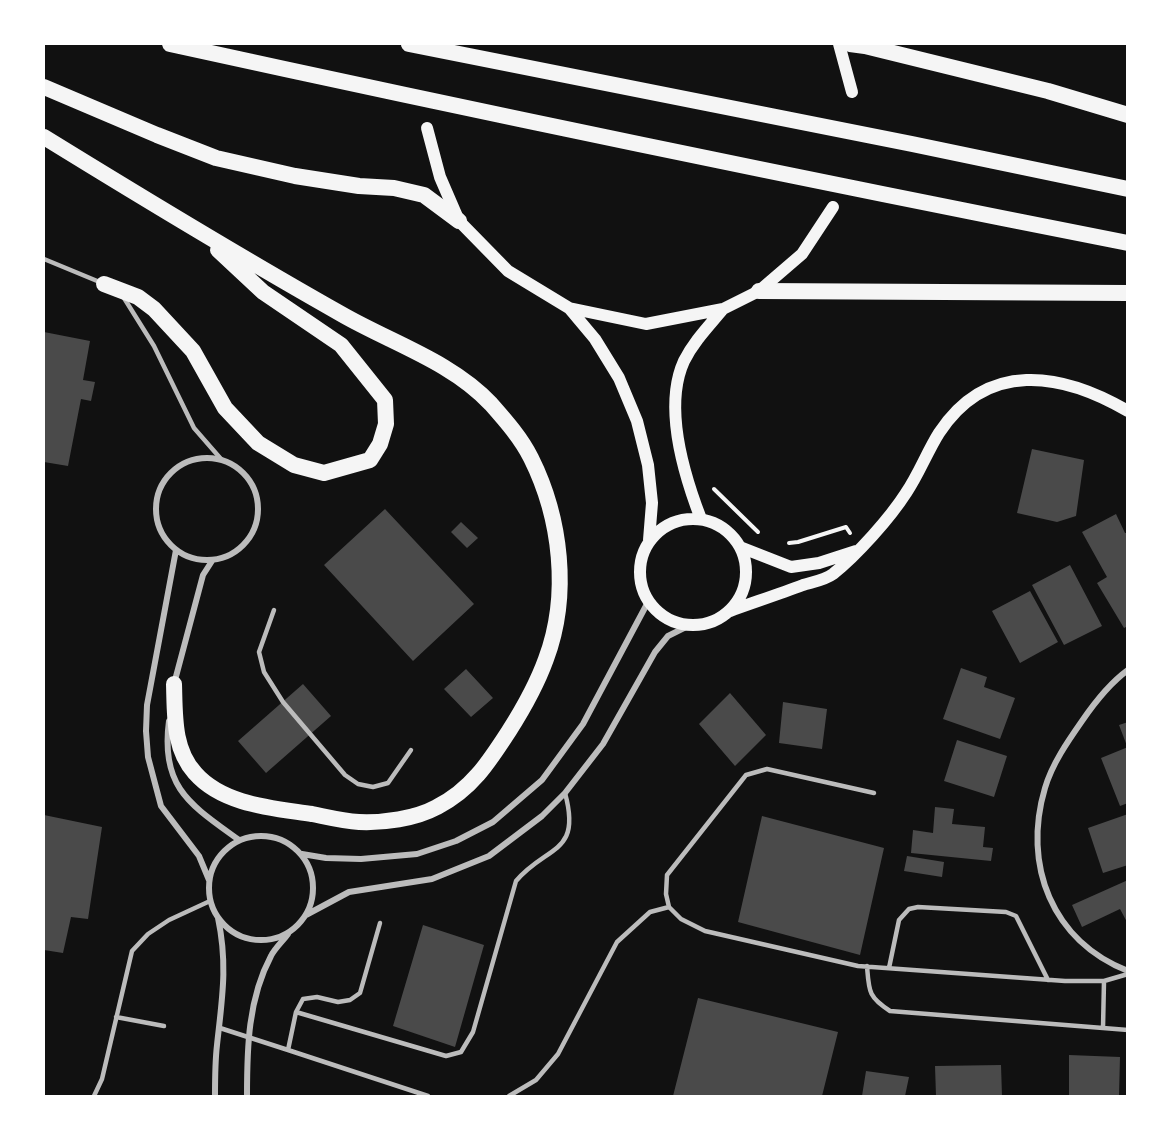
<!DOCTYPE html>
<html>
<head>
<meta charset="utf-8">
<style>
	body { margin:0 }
	#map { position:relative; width:1171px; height:1140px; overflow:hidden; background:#111; font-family:"Asap Condensed",sans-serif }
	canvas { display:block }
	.frame { position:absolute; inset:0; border:45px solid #fff; pointer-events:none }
</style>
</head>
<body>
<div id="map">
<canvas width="1171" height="1140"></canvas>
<div class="frame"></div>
</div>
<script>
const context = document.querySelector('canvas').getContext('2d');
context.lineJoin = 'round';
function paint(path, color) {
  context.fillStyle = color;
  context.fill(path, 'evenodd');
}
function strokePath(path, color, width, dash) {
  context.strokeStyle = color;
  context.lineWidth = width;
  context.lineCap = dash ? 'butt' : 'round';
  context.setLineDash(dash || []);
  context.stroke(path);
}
paint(new Path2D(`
	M44 332 90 341 83 380 95 382 91 401 81 399 68 466 44 462Z
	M1032 449 1084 460 1076 516 1057 522 1017 513Z
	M385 509 474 604 413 661 324 565Z
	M1116 514 1125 533H1128V626L1124 628 1097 583 1107 577 1082 532Z
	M461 522 478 538 467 548 451 532Z
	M1070 565 1102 626 1064 645 1032 585Z
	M1030 591 1058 642 1020 663 992 611Z
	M961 668 987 677 984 687 1015 698 1000 739 943 719Z
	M466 669 493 698 471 717 444 689Z
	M303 684 331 716 266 773 238 741Z
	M730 693 766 735 735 766 699 724Z
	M783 702 827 709 822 749 779 743Z
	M1128 722V745L1127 746 1119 725Z
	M957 740 1007 756 994 797 944 781Z
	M1128 747V803L1120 806 1101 758Z
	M935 807 954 809 952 824 985 827 983 847 993 848 991 861 911 853 913 830 933 833Z
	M1128 814V865L1103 873 1088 828Z
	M44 815 102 827 88 919 71 917 63 953 44 950Z
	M762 816 884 848 860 955 738 922Z
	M907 856 944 862 942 877 904 871Z
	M1128 880V924L1120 909 1082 927 1072 905Z
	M423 925 484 945 455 1047 393 1026Z
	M698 998 838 1032 822 1096H673Z
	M1069 1055 1120 1057 1119 1096H1069Z
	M1001 1065 1002 1096H936L935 1066Z
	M866 1071 909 1077 905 1096H862Z`), '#4a4a4a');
strokePath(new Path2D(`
	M714 489 758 532
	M789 543 798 542 846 527 850 533`), '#f5f5f5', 4);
strokePath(new Path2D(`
	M44 259 102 283
	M124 298 154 346 194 428 221 459
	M274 610 259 652 264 672 283 702 345 775 358 784 373 787 388 783 411 750
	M874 793 767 769 746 775 667 875 666 894 669 907 681 919 705 931 858 966 1065 981H1104L1128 974
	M867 966C869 991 868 997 890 1011L1128 1030
	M889 968 899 920 909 909 918 907 1006 912 1016 916 1048 980
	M296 1012 303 999 317 997 338 1002 350 1000 360 993 380 923
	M116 1017 164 1026
	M220 1028 288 1050 296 1012 446 1056 461 1052 473 1032 516 881C546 845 582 855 565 793
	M1103 1028 1104 981
	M288 1050 428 1096
	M94 1096 102 1079 132 951 148 934 169 920 210 901
	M509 1096 536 1080 558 1054 617 942 650 912 669 907`), '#bcbcbc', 4.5);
strokePath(new Path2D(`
	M156 509a51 51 0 1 1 102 0a51 51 0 1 1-102 0Z
	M176 550 147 705 146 731 148 757 161 806 199 856 209 880
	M1128 670C1110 683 1095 702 1082 721 1068 741 1052 764 1045 788 1022 865 1052 941 1128 971
	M174 684 203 575 212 561
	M169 721C160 788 191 805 239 840
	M209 888a52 52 0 1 1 104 0a52 52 0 1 1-104 0Z
	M302 854 326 858 361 859 417 854 456 841 493 822 542 780 583 724 648 602
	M306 915 349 892 432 879 489 856 542 816 565 793 603 744 655 652 668 636 688 626
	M215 1096C215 1079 215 1062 217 1045 222 999 228 965 218 918
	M247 1096C247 1048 248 999 271 956 275 948 283 941 288 934`), '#bcbcbc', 6);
strokePath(new Path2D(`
	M839 44 852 92
	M427 128 440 177 459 221 508 271 569 308 595 339 619 378 637 421 648 465 652 503 649 540
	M569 308 646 324 723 309 759 291 802 254 833 207
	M640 572a53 53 0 1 1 106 0a53 53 0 1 1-106 0Z
	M701 519C684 475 663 407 684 361 694 341 709 326 723 309
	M740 547 791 567 819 563 856 551
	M730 611C755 602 779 594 803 585 813 582 825 580 833 574 857 555 890 518 906 493 919 474 927 452 939 433 987 360 1061 372 1128 411`), '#f5f5f5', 12);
strokePath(new Path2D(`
	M170 44C489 114 808 180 1128 243
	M409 44 912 144 1128 189
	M850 44 865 46 1048 91 1128 115
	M44 87 157 135 216 158 295 176 359 186 394 188 424 195 459 221
	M44 137C143 198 242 258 343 315 392 343 452 362 491 404 506 421 521 438 531 458 561 518 570 595 546 659 537 684 523 709 509 731 489 762 471 790 437 807 415 819 383 823 359 822 343 821 327 817 312 814 273 808 223 805 195 773 173 749 175 715 174 684
	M104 284 138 297 154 309 193 351 225 408 258 443 294 465 324 473 370 460 380 444 386 424 385 400 341 345 263 292 218 250
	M759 291 1128 293`), '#f5f5f5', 16);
</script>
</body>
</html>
